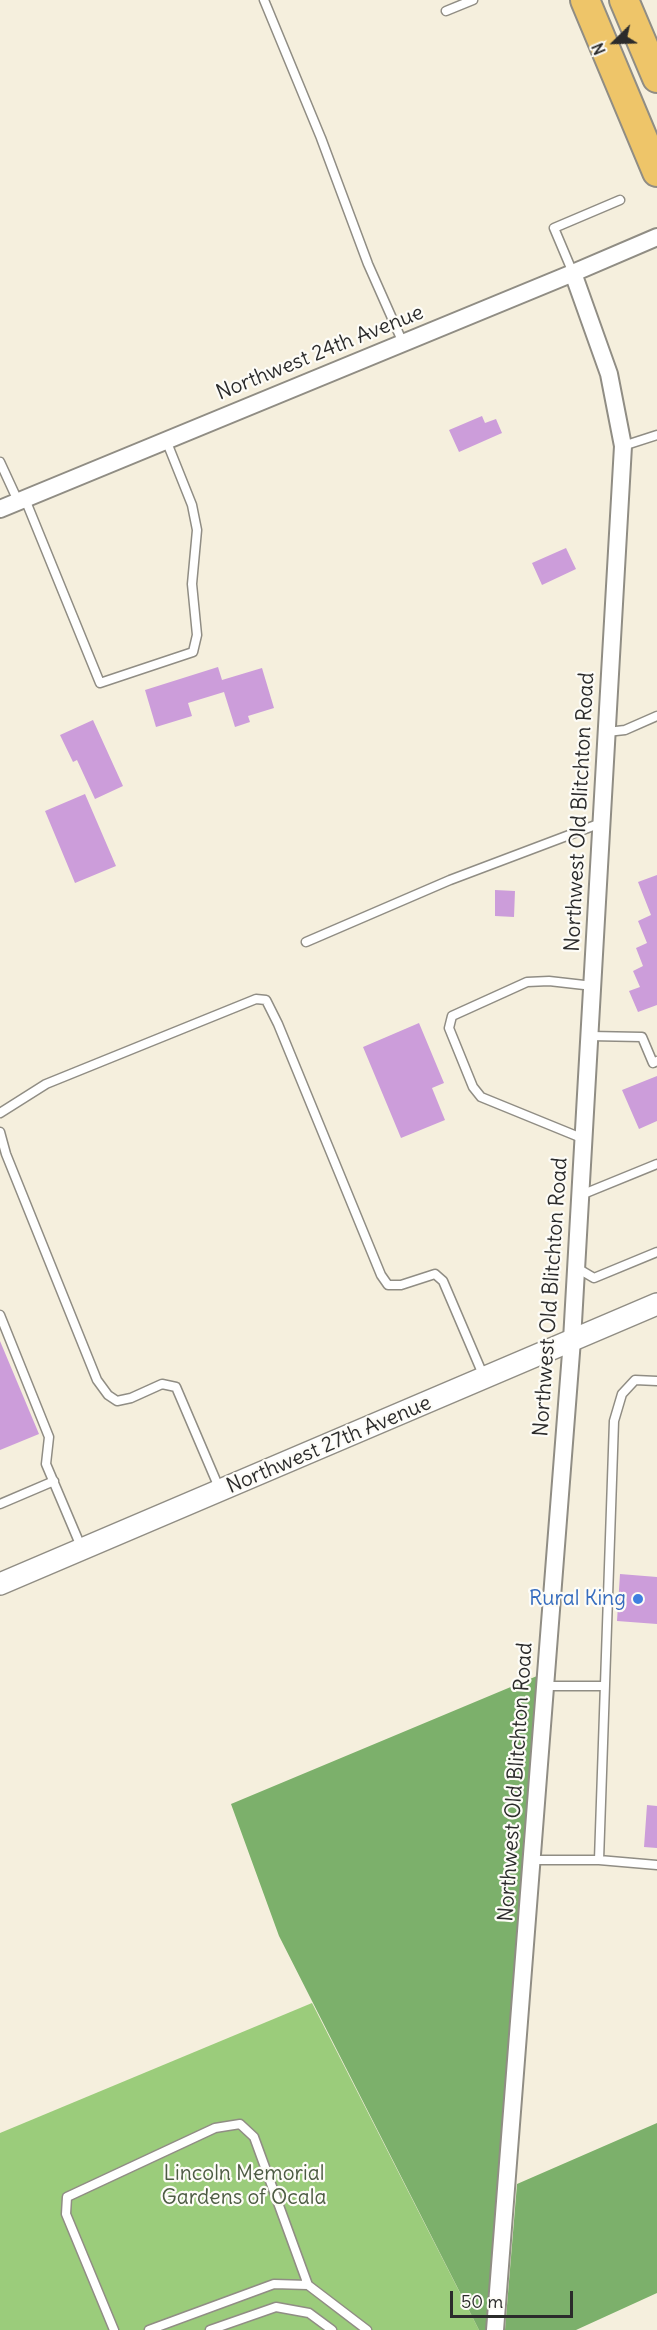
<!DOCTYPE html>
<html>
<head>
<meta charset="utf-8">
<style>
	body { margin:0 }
	#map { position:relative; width:657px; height:2330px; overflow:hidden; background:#f5efdd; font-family:Delius,sans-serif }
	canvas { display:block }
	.north { position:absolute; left:585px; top:12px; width:60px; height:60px; -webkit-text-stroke:4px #fdfcf7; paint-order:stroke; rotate:247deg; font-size:16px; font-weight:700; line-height:24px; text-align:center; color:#2b2b2b }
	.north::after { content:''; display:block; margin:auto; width:21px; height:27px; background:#2b2b2b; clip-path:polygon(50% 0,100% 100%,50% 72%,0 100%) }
	.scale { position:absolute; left:450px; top:2291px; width:123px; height:27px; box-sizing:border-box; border:3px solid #2b2b2b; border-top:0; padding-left:8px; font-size:18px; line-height:21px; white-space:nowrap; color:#2b2b2b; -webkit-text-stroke:4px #fdfcf7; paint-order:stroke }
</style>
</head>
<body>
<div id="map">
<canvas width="657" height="2330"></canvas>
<div class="north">N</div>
<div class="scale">50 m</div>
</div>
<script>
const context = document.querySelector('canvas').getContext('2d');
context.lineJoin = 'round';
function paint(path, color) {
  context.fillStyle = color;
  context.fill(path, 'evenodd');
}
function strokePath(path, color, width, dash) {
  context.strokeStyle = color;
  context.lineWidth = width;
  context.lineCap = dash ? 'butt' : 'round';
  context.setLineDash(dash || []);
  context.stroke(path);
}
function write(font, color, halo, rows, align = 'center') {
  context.font = font + ' Delius,sans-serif';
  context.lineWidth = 4.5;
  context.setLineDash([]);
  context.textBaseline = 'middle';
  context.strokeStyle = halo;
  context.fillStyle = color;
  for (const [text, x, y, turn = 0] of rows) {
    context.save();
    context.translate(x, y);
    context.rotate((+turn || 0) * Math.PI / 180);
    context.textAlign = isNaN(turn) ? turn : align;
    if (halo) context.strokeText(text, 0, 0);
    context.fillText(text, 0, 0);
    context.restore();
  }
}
paint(new Path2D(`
	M312 2003 479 2330H0V2133Z`), '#9bcc7b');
paint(new Path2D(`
	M537 1676 487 2330H479L279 1936 231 1804Z
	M657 2123V2293L576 2330H505L517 2184Z`), '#7cb06b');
paint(new Path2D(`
	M482 416 485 423 496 419 502 433 459 452 449 430Z
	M566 548 576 569 542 585 532 563Z
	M218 667 222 680 262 668 274 708 248 716 250 722 235 727 224 692 188 703 192 716 156 727 145 690Z
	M93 720 123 786 95 799 77 760 73 762 60 735Z
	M85 794 116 866 75 883 45 811Z
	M657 875V1005L638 1012 629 991 640 987 633 971 643 966 636 948 647 943 638 921 651 915 638 882Z
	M495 890 515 891 514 917 495 916Z
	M419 1023 444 1083 432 1088 445 1120 401 1138 363 1047Z
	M657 1076V1121L639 1129 622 1090Z
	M0 1341 39 1434 0 1450Z
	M620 1574 657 1577V1624L617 1621Z
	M647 1805 657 1806V1848L644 1847Z`), '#cc9dda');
const service = new Path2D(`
	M264 0 321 138 368 264 403 343
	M446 11 473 0
	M573 273 554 228 620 200
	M623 446 657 435
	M0 462 18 501
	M25 499 100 683 193 652 197 635 192 584 197 530 192 505 166 440
	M607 732 625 730 657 716
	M306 942 450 880 601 823
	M590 1036 642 1037 653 1063 657 1061
	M0 1113 46 1084 256 999 266 1000 278 1024 381 1275 388 1285H401L435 1274 443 1281 484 1377
	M0 1132 6 1154 97 1380 108 1395 117 1401 131 1398 162 1384 176 1387 220 1490
	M584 1139 481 1097 473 1087 449 1028 452 1016 527 982 549 981 593 986
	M581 1195 657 1164
	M577 1268 594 1278 657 1252
	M0 1315 49 1437 46 1464 82 1549
	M0 1504 54 1481
	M546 1686H605
	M532 1860H599L657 1865
	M599 1860 614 1421 622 1394 635 1380 657 1381
	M114 2330 66 2214 67 2197 215 2128 240 2124 254 2137 308 2285 367 2330
	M149 2330 274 2284 308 2285
	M210 2330 276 2307 309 2313 332 2330`);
const minor = new Path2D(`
	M0 509 573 273 657 237
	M495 2330 572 1340 623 446 609 374 573 273`);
const tertiary = new Path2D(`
	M0 1584 657 1304`);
const trunk = new Path2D(`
	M585 0 657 172
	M624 0 657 78`);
strokePath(service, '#908d84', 11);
strokePath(minor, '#908d84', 20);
strokePath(tertiary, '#908d84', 24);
strokePath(trunk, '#908d84', 32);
strokePath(service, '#fff', 8);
strokePath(minor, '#fff', 16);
strokePath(tertiary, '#fff', 21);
strokePath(trunk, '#eec569', 28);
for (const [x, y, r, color] of [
	[638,1599,6,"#3f7fe0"]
]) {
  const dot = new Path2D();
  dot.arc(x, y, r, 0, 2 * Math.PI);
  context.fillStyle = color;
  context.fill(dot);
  strokePath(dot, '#fdfcf7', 2);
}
write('21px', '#2b2b2b', '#fdfcf7', [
	["Northwest 24th Avenue",320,353,-22],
	["Northwest Old Blitchton Road",580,812,-87],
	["Northwest Old Blitchton Road",551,1297,-86],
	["Northwest 27th Avenue",329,1445,-23],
	["Northwest Old Blitchton Road",516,1782,-86]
]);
write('21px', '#366cbe', '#fdfcf7', [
	["Rural King",626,1599]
], 'right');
write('21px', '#4d5b43', '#fdfcf7', [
	["Lincoln Memorial",244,2174],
	["Gardens of Ocala",244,2198]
]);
</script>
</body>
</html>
